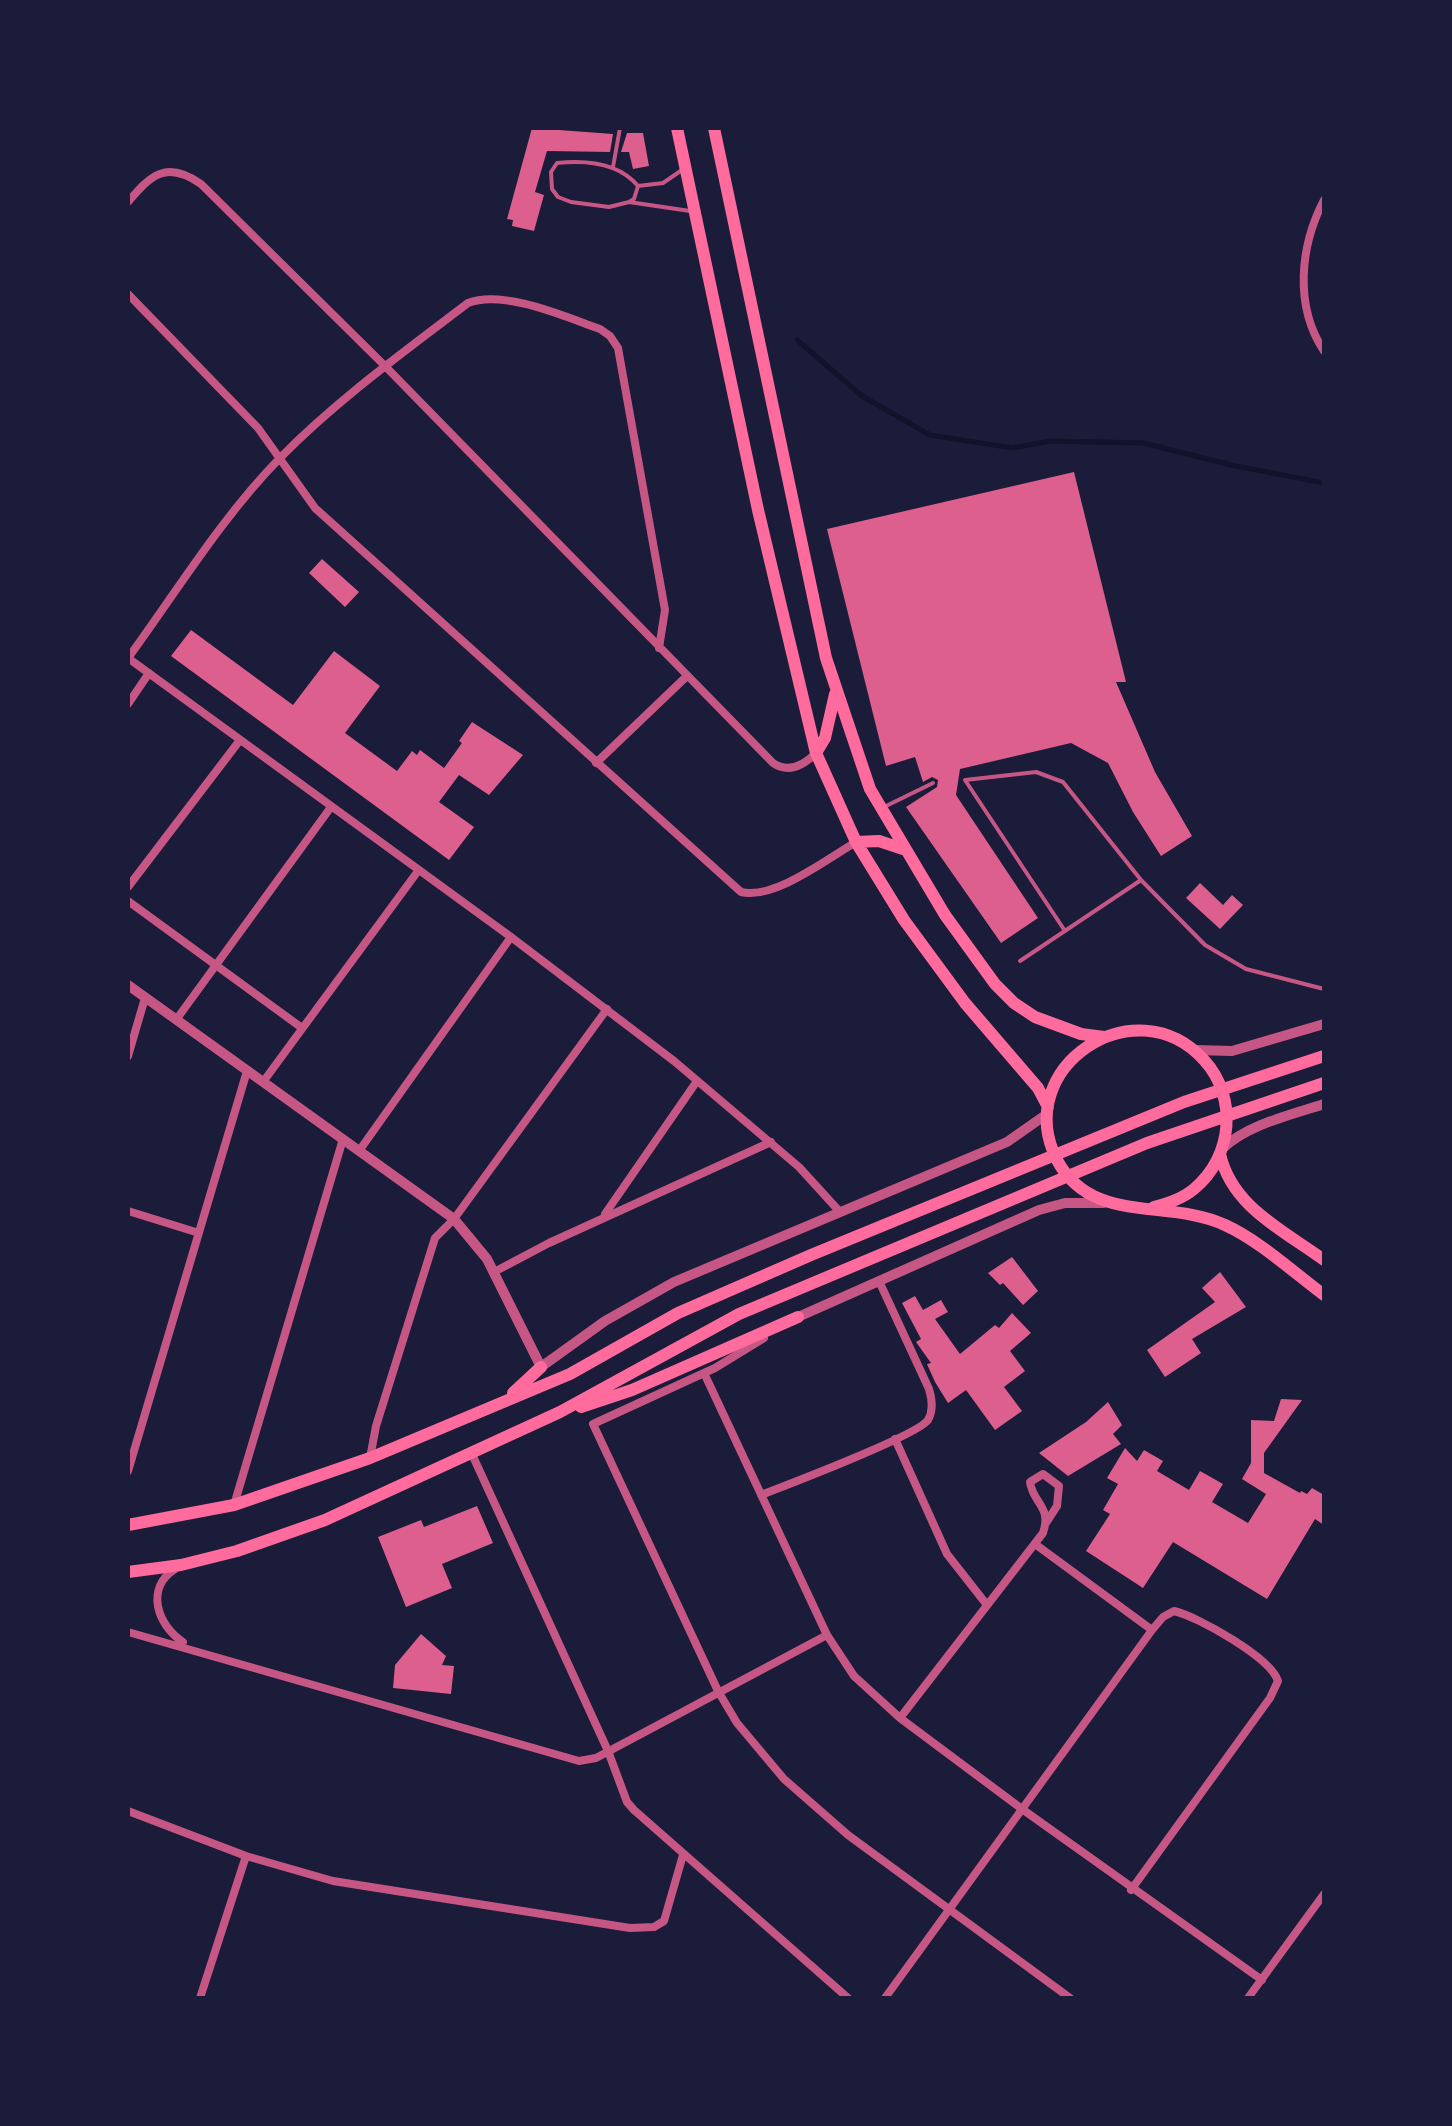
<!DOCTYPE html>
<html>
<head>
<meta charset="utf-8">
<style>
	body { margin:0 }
	#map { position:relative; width:1452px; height:2126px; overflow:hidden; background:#1b1b3a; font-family:Manrope,sans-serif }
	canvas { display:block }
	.frame { position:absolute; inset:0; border:130px solid #1b1b3a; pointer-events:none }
</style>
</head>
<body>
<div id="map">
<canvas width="1452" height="2126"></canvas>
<div class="frame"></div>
</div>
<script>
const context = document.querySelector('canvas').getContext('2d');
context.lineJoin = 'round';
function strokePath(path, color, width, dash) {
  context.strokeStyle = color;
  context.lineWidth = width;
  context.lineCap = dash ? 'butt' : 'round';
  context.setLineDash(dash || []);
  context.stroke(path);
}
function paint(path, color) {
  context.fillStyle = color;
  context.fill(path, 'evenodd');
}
strokePath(new Path2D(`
	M797 340 862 396 930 435 1013 448 1050 441 1143 443 1231 465 1324 483`), '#12122b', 5);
paint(new Path2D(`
	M532 128 613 134 610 152 547 151 535 192 544 195 534 231 512 226 513 220 507 219Z
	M627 133H643L649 166 633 169 629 152H621Z
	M1074 472 1126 682H1116L1155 772 1192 836 1161 856 1133 812 1108 763 1071 743 960 769 956 795 1038 918 1001 943 906 807 937 787 938 780 932 777 923 782 915 757 886 766 827 529Z
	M322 559 359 592 345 607 309 573Z
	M191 630 293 705 334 651 380 686 345 733 397 771 412 751 417 755 420 750 444 768 462 743 459 741 472 722 523 755 489 795 459 775 439 802 474 827 449 860 171 656Z
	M1200 883 1223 905 1232 895 1243 905 1220 929 1186 898Z
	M1012 1257 1038 1291 1023 1305 1003 1283 1000 1285 988 1273Z
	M1220 1272 1246 1307 1192 1339 1201 1353 1165 1377 1147 1350 1215 1302 1202 1288Z
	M915 1296 923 1310 941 1300 948 1312 935 1319 960 1354 995 1325 999 1328 1012 1313 1031 1333 1010 1351 1025 1371 1004 1387 1022 1411 995 1430 966 1390 948 1403 935 1382 927 1364 931 1363 916 1342 921 1339 902 1303Z
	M1281 1399 1302 1400 1264 1453V1473L1300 1493 1301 1491 1307 1494 1312 1488 1324 1495V1525L1315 1519 1267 1599 1173 1542 1143 1588 1086 1551 1110 1514 1103 1510 1118 1484 1107 1478 1125 1448 1137 1461 1144 1450 1163 1461 1157 1471 1189 1490 1200 1471 1223 1484 1212 1502 1248 1523 1266 1494 1242 1479 1251 1463V1420L1274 1421Z
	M1108 1402 1122 1425 1113 1434 1121 1444 1068 1476 1039 1453 1086 1422Z
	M477 1506 493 1543 442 1564 452 1588 406 1607 378 1537 421 1520 424 1527Z
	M421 1634 446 1656 442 1665 454 1666 451 1694 393 1688 395 1665Z`), '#dd5f8e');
strokePath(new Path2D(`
	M613 167 620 128
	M682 170 663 183 638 186C618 162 586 160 557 163L551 172 552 189 558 197 571 202 609 207 629 202 690 211
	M629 202 634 199 638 186
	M884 807 933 783
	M1065 931 965 780 1036 772 1063 782 1141 880 1205 945 1246 969 1324 989
	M1020 961 1141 880`), '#c65784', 4);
strokePath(new Path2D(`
	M1324 200C1300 246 1294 306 1324 351
	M128 202C151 175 166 160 201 184L385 366 773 763C789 774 804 765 816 753
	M128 294 258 428 315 508 741 892C774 900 827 859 856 842
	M128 658C177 591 222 517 280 458 337 400 405 351 468 303 503 289 566 317 600 329L610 336 618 348 665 610 659 648
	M128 658 511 937 674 1061 799 1167 840 1212
	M128 704 149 673
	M596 763 687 676
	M128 887 240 740
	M128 901 302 1028
	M176 1020 331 807
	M128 1056 145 998
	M263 1082 418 871
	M359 1151 511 937
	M128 1211 199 1233
	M605 1214 697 1081
	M494 1272 549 1243 771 1142
	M764 1338 715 1368 593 1424 718 1691 737 1723 784 1779 848 1835 1070 1998
	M704 1373 827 1635 854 1676 900 1718 1022 1809 1262 1980
	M895 1439 947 1554 987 1605
	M471 1452 608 1751 627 1802 634 1810 848 1998
	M370 1458 376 1426 435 1238 454 1219 607 1009
	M128 1471 247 1071
	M761 1495C787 1485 918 1435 928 1420 934 1410 932 1399 929 1389L879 1281
	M234 1505 343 1139
	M1035 1544 1152 1630
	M175 1569C145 1588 157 1625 183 1642
	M128 1632 579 1761 596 1758 827 1635
	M900 1718 1043 1533C1052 1506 1033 1504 1030 1482L1043 1474 1059 1486 1057 1506 1046 1523
	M128 1811 246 1856 333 1881 630 1928 654 1927 664 1921 683 1855
	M200 1998 246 1856
	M885 1998 1152 1630 1163 1617 1174 1611C1199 1617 1271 1658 1278 1681L1270 1698 1131 1890
	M1248 1998 1324 1894`), '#c65784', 8);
strokePath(new Path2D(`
	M128 985 454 1219 487 1259 541 1367 605 1321 674 1282 1007 1142 1047 1114
	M1195 1050 1232 1051 1324 1024
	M1223 1148C1249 1124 1291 1115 1324 1104
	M798 1317 1039 1210 1065 1203H1104`), '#c65784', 10);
strokePath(new Path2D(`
	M677 128 758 510 816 753 856 842 904 920 965 1003 1038 1088 1048 1107
	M714 128 826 658 870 789 945 915 995 984 1014 1003 1035 1017 1081 1034 1104 1037
	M816 753 825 738 835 694
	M856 842 879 841 903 849
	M1220 1154C1232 1207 1283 1230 1324 1260
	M1154 1207C1168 1203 1182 1199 1194 1189 1233 1157 1238 1097 1204 1060 1135 984 1010 1068 1057 1160 1092 1226 1168 1198 1225 1225 1260 1241 1293 1272 1324 1295
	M513 1393 541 1367
	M581 1407 632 1390 798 1317
	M128 1525 234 1505 370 1458 570 1374 678 1313 811 1255 1184 1102 1324 1056
	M128 1572 181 1565 237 1551 325 1520 560 1412 739 1314 1147 1143 1324 1083`), '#ff6b9d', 12);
</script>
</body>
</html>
